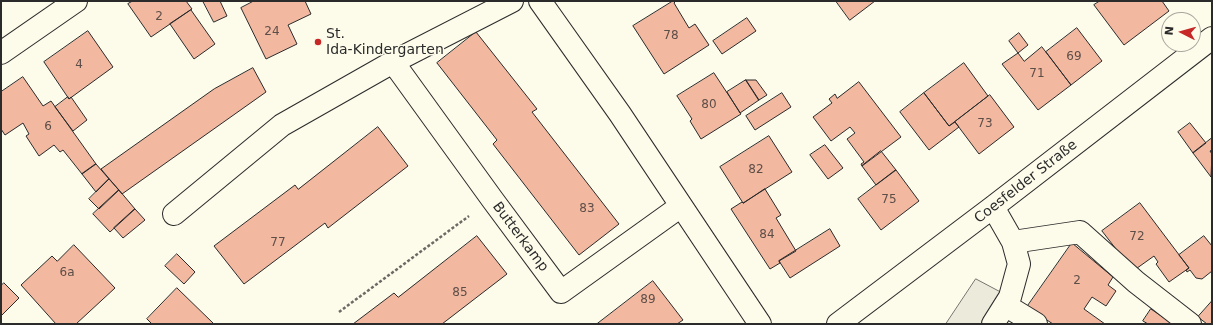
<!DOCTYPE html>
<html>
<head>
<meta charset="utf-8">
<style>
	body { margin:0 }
	#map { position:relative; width:1213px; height:325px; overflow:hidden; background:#fdfbea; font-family:"DejaVu Sans",sans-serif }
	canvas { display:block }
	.frame { position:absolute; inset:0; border:2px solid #2b2b2b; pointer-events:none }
	.north { position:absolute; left:1161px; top:12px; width:40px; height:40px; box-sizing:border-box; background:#fdfbea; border:1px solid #a9a89e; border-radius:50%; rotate:276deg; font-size:11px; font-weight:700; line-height:16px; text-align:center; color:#2b2b2b }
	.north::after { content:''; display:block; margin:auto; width:14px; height:18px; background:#c62828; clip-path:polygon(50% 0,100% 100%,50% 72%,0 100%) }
</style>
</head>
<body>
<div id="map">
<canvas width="1213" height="325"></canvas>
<div class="frame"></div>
<div class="north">N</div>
</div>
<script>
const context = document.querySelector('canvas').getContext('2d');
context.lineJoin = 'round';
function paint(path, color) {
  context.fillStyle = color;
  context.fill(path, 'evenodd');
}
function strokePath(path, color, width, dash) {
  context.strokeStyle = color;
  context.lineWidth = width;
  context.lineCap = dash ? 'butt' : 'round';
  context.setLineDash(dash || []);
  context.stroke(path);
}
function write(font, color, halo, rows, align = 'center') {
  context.font = font + ' "DejaVu Sans",sans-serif';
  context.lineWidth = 3;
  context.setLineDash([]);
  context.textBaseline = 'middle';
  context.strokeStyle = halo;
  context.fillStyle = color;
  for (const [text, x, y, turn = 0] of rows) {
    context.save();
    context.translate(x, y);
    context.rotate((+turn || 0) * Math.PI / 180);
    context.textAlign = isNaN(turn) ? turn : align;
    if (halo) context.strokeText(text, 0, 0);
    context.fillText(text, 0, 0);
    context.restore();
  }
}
const parking = new Path2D(`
	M976 279 1010 297 993 324H946Z`);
paint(parking, '#eceadb');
strokePath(parking, '#74746e', 1);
const building = new Path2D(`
	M133 1H186L192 9 151 37 128 4Z
	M203 1H220L227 16 214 22Z
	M254 1H305L311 14 288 25 297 44 266 59 241 8Z
	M673 1H676L674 3 689 28 695 24 709 45 664 74 633 26Z
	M836 1H875L850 20Z
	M1100 1H1162L1169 11 1124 45 1094 5Z
	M191 10 215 44 194 59 170 24Z
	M747 18 756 31 722 54 713 41Z
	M1077 28 1102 61 1071 85 1046 52Z
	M88 31 113 67 69 99 44 62Z
	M476 32 537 109 532 112 619 224 579 255 493 144 497 140 437 63Z
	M1019 33 1028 45 1018 53 1009 41Z
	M1042 47 1071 85 1038 110 1002 64 1018 53 1024 61Z
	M964 63 988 96 949 126 924 93Z
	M253 68 266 92 122 194 101 169 214 89Z
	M714 73 741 114 701 139 690 121 692 119 677 96Z
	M23 77 43 106 51 101 96 164 82 174 63 150 60 152 54 145 39 156 26 136 29 134 23 123 5 135 1 129V92Z
	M746 80H756L767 95 759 100Z
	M746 80 759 100 740 113 727 92Z
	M859 82 901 137 862 166 861 164 864 162 847 139 855 133 850 127 831 141 813 117 832 103 829 99 835 94 837 98Z
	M782 93 791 107 755 130 746 116Z
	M924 93 949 126 955 122 959 127 929 150 900 112Z
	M990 95 1014 127 979 154 955 122Z
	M68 97 69 99 71 97 87 120 73 131 55 107Z
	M1190 123 1206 143 1193 153 1178 132Z
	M378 127 408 166 328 228 325 223 244 284 214 246 295 185 298 189Z
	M769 136 792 172 743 203 720 167Z
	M1212 138V150L1210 151 1212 154 1211 177 1193 153Z
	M825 145 843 168 828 179 810 155Z
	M881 151 896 170 876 185 862 166Z
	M96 164 109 179 96 192 82 174Z
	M896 170 919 201 881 230 858 199Z
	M109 179 119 190 99 209 89 199Z
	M765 189 781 215 776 218 796 251 779 261 780 263 770 269 731 209 742 202 743 203Z
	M119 190 135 209 110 232 93 214Z
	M1140 203 1189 268 1169 282 1156 264 1158 262 1154 256 1133 271 1102 231Z
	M135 209 145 220 123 238 114 228Z
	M830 229 840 246 790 278 779 261Z
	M477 236 507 274 442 324H353L394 293 398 297Z
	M1204 236 1212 246V271L1202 279 1196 278 1190 270 1187 272 1186 270 1189 268 1179 255Z
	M1072 243 1113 277 1108 285 1116 291 1106 306 1092 297 1084 309 1105 324H1053L1027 307Z
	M74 245 115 288 76 324H56L21 285 52 256 57 261Z
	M177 254 195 272 184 284 165 266Z
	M653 281 683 320 677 324H597Z
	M4 283 19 298 1 316V286Z
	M177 288 213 323 212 324H152L147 319Z
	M1212 301V324H1207L1198 317Z
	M1151 309 1173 324H1148L1143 321Z`);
paint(building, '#f2b8a0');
strokePath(building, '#2b2b2b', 1);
const minor = new Path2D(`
	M512 1 393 62 492 199 561 292 681 206
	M540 1 620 114 760 324
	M1 53 76 1
	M174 214 282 125 393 62
	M1013 242 1080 232 1136 282 1190 324
	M1005 305 1036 324
	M838 324 993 207 1212 38
	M993 324 1010 297 1019 264 1013 242 993 207`);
strokePath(minor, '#2b2b2b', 24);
strokePath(new Path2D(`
	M339 312 469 216`), '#6a6964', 2.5, [3, 2]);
strokePath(minor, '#fdfbea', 22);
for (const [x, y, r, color] of [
	[318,42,4,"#c62828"]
]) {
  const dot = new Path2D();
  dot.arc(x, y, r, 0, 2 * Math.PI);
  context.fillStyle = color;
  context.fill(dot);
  strokePath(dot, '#fdfbea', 1.5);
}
write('12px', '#5d4e48', null, [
	["2",159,17],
	["24",272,32],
	["78",671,36],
	["69",1074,57],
	["4",79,65],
	["71",1037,74],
	["80",709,105],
	["73",985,124],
	["6",48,127],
	["82",756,170],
	["75",889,200],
	["83",587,209],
	["84",767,235],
	["72",1137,237],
	["77",278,243],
	["6a",67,273],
	["2",1077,281],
	["85",460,293],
	["89",648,300]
]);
write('14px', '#2b2b2b', '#fdfbea', [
	["St.",326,34],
	["Ida-Kindergarten",326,50]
], 'left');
write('14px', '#2b2b2b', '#fdfbea', [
	["Coesfelder Straße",1026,182,-38],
	["Butterkamp",520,237,53]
]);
</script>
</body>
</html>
